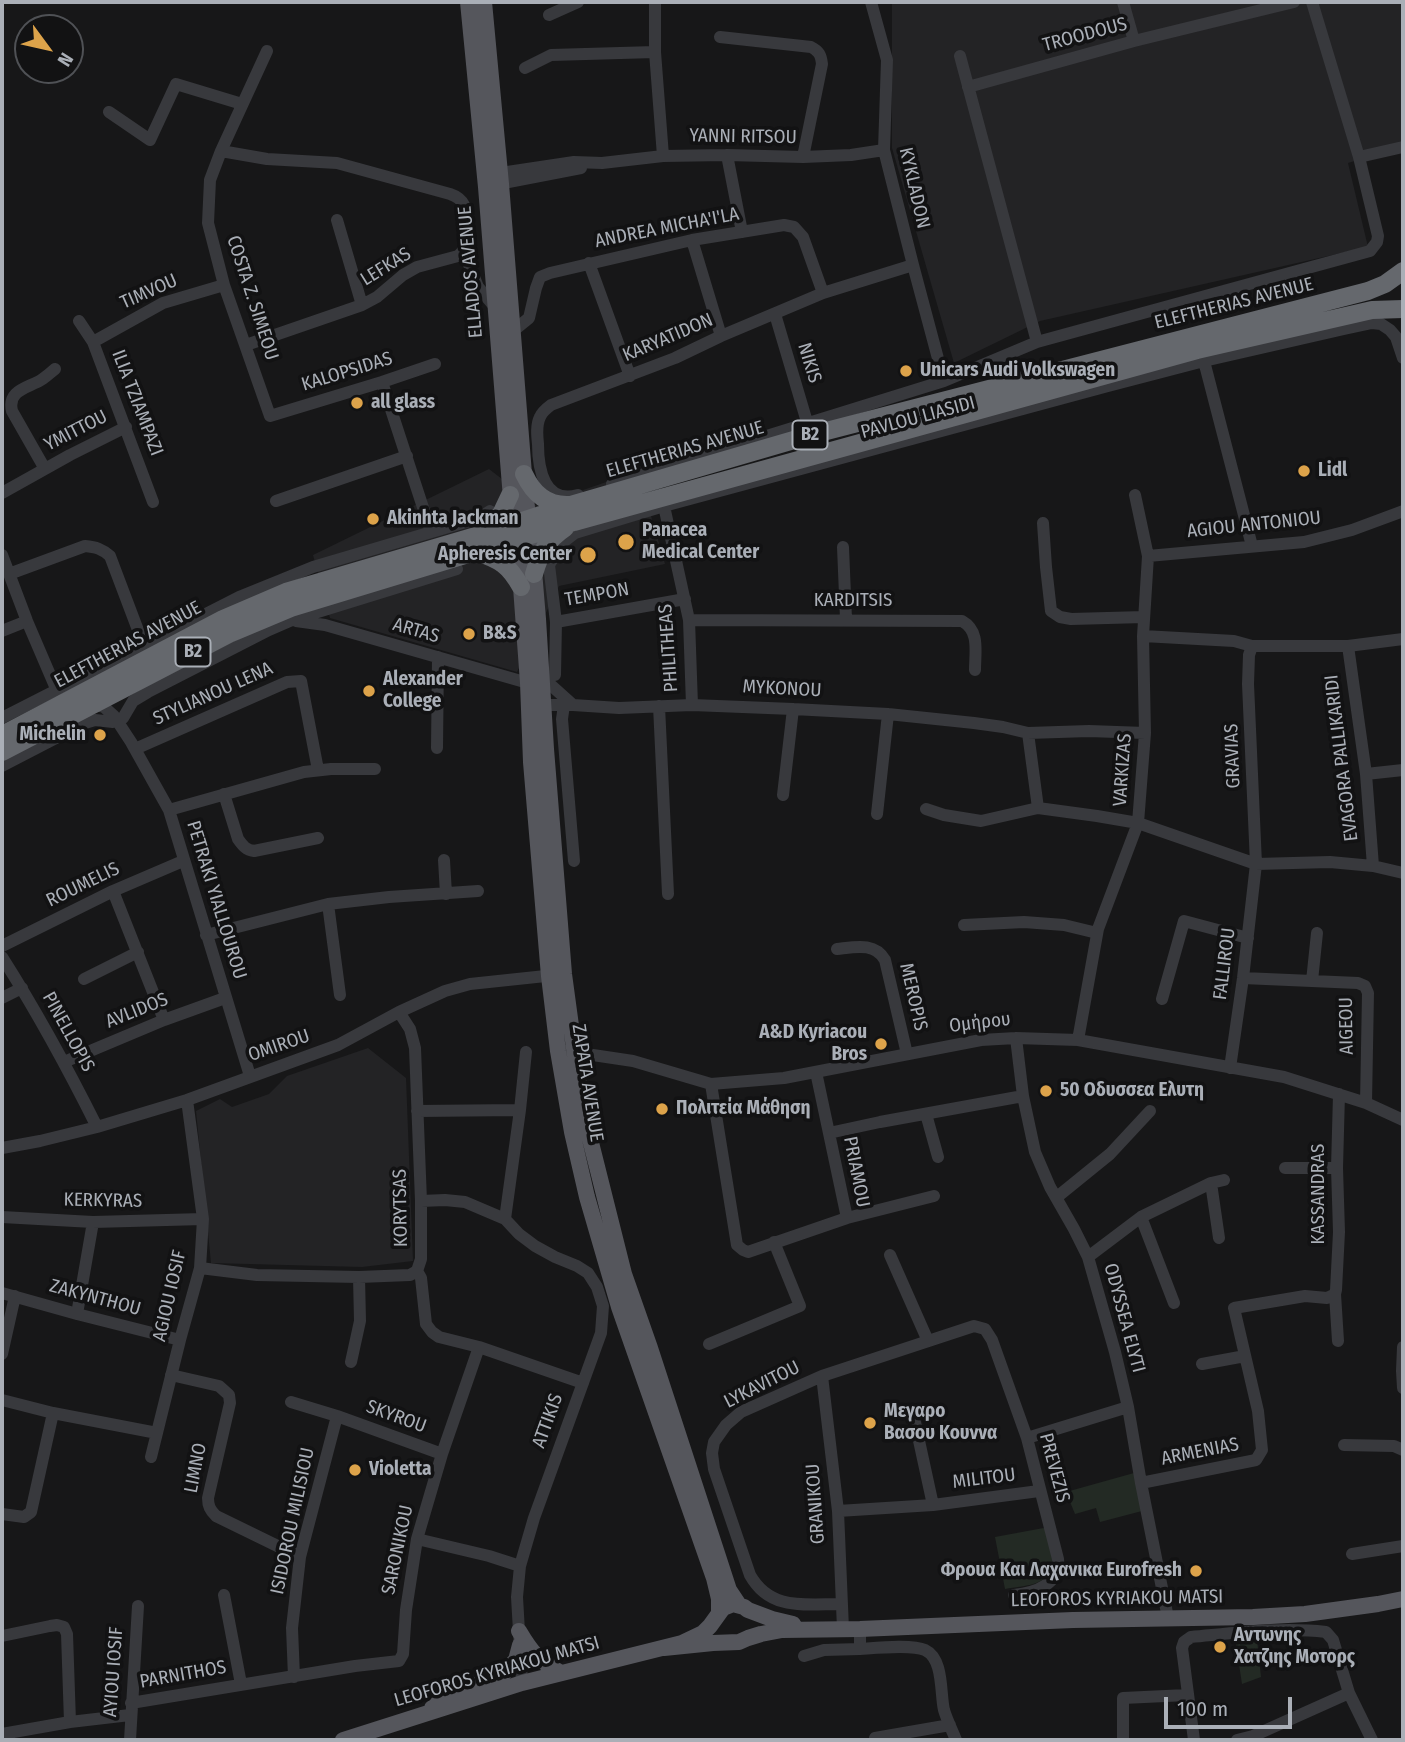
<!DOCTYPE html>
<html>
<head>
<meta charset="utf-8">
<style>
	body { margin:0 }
	#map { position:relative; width:1405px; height:1742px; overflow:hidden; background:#171718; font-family:"Fira Sans Condensed",sans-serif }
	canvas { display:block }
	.frame { position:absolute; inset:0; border:4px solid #aaafb7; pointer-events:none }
	.north { position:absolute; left:14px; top:14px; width:70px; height:70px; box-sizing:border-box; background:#121213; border:2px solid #4f5155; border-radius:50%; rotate:123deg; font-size:19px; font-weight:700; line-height:28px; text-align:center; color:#aaafb7 }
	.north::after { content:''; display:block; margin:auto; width:24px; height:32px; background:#dda34a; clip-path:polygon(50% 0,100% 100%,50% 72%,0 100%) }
	.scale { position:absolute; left:1164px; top:1697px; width:128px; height:32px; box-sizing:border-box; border:4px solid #aaafb7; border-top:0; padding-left:9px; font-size:21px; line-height:24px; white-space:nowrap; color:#aaafb7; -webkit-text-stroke:5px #121213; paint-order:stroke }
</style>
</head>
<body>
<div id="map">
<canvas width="1405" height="1742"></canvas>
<div class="frame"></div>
<div class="north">N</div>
<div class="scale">100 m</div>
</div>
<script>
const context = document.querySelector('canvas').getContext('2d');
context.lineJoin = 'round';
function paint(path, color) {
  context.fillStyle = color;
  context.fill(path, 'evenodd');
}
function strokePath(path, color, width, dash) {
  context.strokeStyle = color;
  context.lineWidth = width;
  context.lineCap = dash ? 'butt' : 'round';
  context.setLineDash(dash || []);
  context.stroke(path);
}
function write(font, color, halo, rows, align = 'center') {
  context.font = font + ' "Fira Sans Condensed",sans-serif';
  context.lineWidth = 7;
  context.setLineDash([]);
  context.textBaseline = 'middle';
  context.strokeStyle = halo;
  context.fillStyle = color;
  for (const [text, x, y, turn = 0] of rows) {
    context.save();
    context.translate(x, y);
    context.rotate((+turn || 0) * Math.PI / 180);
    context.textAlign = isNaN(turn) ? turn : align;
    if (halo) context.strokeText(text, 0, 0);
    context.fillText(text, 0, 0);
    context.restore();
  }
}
paint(new Path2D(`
	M892 2H1403V146L1348 163 1368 247 1040 321 954 363 892 148Z
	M489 469 537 506 638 471 665 564 559 586 517 672 330 618 313 555Z
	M368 1048 406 1078 413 1261 362 1267 211 1263 196 1111 220 1099 232 1107 269 1094 287 1076Z`), '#232325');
paint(new Path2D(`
	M1134 1473 1142 1511 1100 1522 1096 1508 1075 1514 1066 1492Z
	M1049 1527 1055 1568C1040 1587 1027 1585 1005 1589L995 1537Z
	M1235 1638 1257 1639 1261 1677 1242 1684Z`), '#232a24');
strokePath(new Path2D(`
	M655 2V52L663 156
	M871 2 887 60 884 150 913 265 944 381
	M1123 2 1134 41
	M549 15 578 2
	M720 37 811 47C819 51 821 55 822 64L803 157
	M267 51 221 151 210 180 208 223 224 285 270 416 382 382 435 364
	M960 56 1037 342
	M525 68 551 55 655 52
	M968 87 1134 41 1294 2
	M109 112 150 140 176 84 242 104
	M221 151 267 159 337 163 450 194C456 196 461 199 464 205 471 218 470 247 458 256L417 267 403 275 377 297 362 305 246 345
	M727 155 742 232
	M1359 157 1403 147
	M494 174 574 162 602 163 663 156 727 155 803 157 851 155 884 150
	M493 185 581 168
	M337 220 362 305
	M692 240 721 336
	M464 252 478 287 495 307
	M589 263 630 376
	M775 314 807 422
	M79 321 93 342 153 502
	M513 331 529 318 536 288 540 277 550 273 692 240 784 225 794 227 803 237 823 293
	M93 342 163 303 224 285
	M1204 361 1252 546
	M382 382 431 532
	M45 469 12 411C7 390 28 388 41 380 46 377 50 373 55 369
	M612 484 944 381 1037 342 1370 251 1377 242 1378 236 1359 157 1312 2
	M2 493 70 455 126 427
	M578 495C544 505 538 468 538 444 537 435 536 425 540 417 542 412 547 408 551 405L675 358 721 336 823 293 913 265
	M276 501 407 456
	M664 506 689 620 692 705
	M1043 523 1046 567 1051 611 1060 617 1071 619 1144 617
	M843 547 846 619
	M2 555 27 621 57 691
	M1148 556 1304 542 1352 530 1403 511
	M9 574 85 546C96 547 102 549 110 556L144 646
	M689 620 962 621C980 631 975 651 975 670
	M296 621 325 625 528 683
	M556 622 685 599
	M2 631 27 621
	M1143 636 1234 641 1252 646H1348L1403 639
	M1348 646 1366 774 1373 866
	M555 675 556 622 549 565 562 543 575 533 664 506 1108 386 1204 361 1344 329 1372 323 1381 324 1390 330 1396 337 1403 358
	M543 678 573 705
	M564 705 562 719 574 861
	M91 706H100L104 707 114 716 131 742 169 810 250 1076
	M659 706 668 894
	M544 707 551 705H573L619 708 692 705 793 709 888 714 974 723 1003 727 1028 733 1089 731 1145 733
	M2 718 239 597 313 567 479 518 490 511
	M1028 733 1038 808
	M437 748 438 657
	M135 749 287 682 301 681 318 770
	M2 766 85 723 95 720 113 722 123 718 133 701 148 692 269 630 292 620 457 569
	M1366 774 1403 770
	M224 794 238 839C243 846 246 850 254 851L318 838
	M783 795 793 709
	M926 809 944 815 981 821 1038 808 1097 816 1138 823 1256 864 1330 862 1373 866 1403 873
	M169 810 304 772 331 769H375
	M877 814 888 714
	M444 860 446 894
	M113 891 164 1020
	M328 904 340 995
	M964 925 1024 922 1064 925 1097 933
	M206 935 328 904 389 897 478 891
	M2 946 113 891 183 861
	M837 949C855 947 875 942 885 960L907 1054
	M2 957C37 1012 68 1069 97 1127
	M1243 978 1358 983 1365 986 1368 993 1366 1103
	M84 979 138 952
	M1312 981 1317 933
	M2 998 22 988
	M1162 999 1184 921 1248 938
	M1016 1038 1023 1096 1035 1152 1050 1187 1074 1229 1088 1257 1115 1352 1128 1407 1141 1483 1168 1618
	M1078 1040 1098 929 1138 823 1145 733 1143 636 1148 556 1135 495
	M566 1051 633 1061 711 1084 784 1078 981 1040 1016 1038 1078 1040 1284 1077 1366 1103 1403 1120
	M64 1062 164 1020 225 998
	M1230 1068 1243 978 1256 864 1248 684 1249 655 1252 646
	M711 1084 737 1245 743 1250 748 1252 847 1218 816 1072
	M417 1111 520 1110
	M926 1114 938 1157
	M829 1133 880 1122 1023 1096
	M2 1148 40 1141 97 1127 187 1100 338 1045 399 1012 445 991 470 984 555 975
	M1285 1168H1337
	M1211 1183 1219 1238
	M1057 1197 1110 1154 1150 1111
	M421 1201 445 1200 465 1202 505 1219 519 1234 535 1246 555 1257 577 1266 588 1273 597 1287 603 1306 601 1333 534 1518 520 1566 517 1597 522 1683
	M2 1217 93 1222 203 1219
	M1141 1217 1174 1303
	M847 1218 934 1196
	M505 1219 520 1110 526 1052
	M890 1255 928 1341
	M1088 1257 1141 1217 1211 1183 1224 1180
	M200 1268 257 1275 359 1277 410 1275 417 1271 421 1259V1201L415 1048 410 1029 399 1012
	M417 1271 421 1278 426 1324 432 1332 439 1337 479 1347 583 1383
	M2 1293 77 1314 180 1340
	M77 1314 93 1222
	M1338 1341 1335 1294 1336 1290 1339 1232 1337 1168 1339 1094
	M709 1344 800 1306 774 1242
	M1403 1347 1402 1371 1403 1388
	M2 1354 15 1296
	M351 1362 360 1321 359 1277
	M1202 1364 1245 1356
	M171 1375 219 1386 229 1395 230 1403 208 1498C208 1506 210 1510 216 1516L300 1557
	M822 1376 838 1511 843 1629
	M2 1400 53 1413 157 1433
	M291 1402 337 1416 442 1454
	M913 1413 933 1505
	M1027 1438 1128 1407
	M1344 1445 1394 1446 1403 1450
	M151 1457 180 1340 200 1268 203 1219 187 1100
	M1141 1483 1256 1460 1262 1450 1258 1411 1234 1308 1305 1296 1327 1298 1335 1294
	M838 1511 933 1505 1039 1491
	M2 1514 24 1517 31 1512 53 1413
	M417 1539 489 1556 520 1566
	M1352 1554 1403 1546
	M224 1595 241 1684
	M841 1604C805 1604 770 1611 750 1575L714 1469 712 1453 714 1442 726 1425 741 1412 822 1376 974 1326 985 1329 992 1340 1027 1438 1058 1559C1061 1584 1035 1593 1014 1595
	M860 1629V1649C875 1648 912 1644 925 1650 944 1659 940 1693 944 1710 947 1720 952 1730 956 1740
	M2 1636 50 1626 57 1625 64 1627 67 1634 70 1722
	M804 1656 824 1650 860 1649
	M294 1677 292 1628 300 1557 337 1416
	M131 1703 355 1666 399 1661 403 1654 406 1610 417 1539 442 1454 479 1347
	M2 1734 70 1722 130 1715
	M875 1738 950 1725
	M1123 1739V1698L1187 1695
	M130 1740 138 1606
	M1194 1740 1182 1648 1184 1642 1191 1637C1236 1633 1281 1627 1326 1632L1333 1640 1349 1693 1372 1740
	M1237 1740 1253 1736 1349 1693`), '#38393d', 12);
strokePath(new Path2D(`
	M468 2 486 187 513 523 521 587 528 683 531 762 549 976 558 1051 572 1132 587 1197 619 1307 714 1578 719 1599V1612
	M484 2 501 184 524 474 528 519 531 535 538 619 546 749 564 974 582 1107 624 1274 650 1348 729 1590 739 1605
	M519 1631C532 1653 538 1660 561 1673
	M664 1648 713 1643 739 1642 748 1638 761 1634 782 1630 860 1629 1073 1620 1253 1617 1305 1614 1378 1604 1403 1599
	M432 1708 450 1694 486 1681 505 1672 516 1660 520 1645
	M343 1740 522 1683 682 1643 703 1633 710 1626 723 1608 733 1604 744 1607 748 1610 772 1619 793 1624`), '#55565c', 16);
strokePath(new Path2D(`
	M524 474C533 493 546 506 569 505
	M484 530 501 514 510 495
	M477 552C500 560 509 565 521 587
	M534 574C540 553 547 540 565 528
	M2 735 223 619 286 592 476 536 571 505 811 435 1368 291 1385 284 1403 271
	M2 752 229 634 291 608 574 522 1197 350 1372 310 1403 309`), '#65686d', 18);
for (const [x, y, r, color] of [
	[906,371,7,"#dda34a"],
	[357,403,7,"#dda34a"],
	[1304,471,7,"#dda34a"],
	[373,519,7,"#dda34a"],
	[626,542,9,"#dda34a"],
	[588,555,9,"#dda34a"],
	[469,634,7,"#dda34a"],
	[369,691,7,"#dda34a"],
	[100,735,7,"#dda34a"],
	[881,1044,7,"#dda34a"],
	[1046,1091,7,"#dda34a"],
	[662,1109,7,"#dda34a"],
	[870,1423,7,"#dda34a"],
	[355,1470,7,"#dda34a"],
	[1196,1571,7,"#dda34a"],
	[1220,1647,7,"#dda34a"]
]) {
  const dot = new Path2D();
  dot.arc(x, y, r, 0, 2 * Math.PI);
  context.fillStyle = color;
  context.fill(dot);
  strokePath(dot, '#121213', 2.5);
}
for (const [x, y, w] of [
	[810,435,35],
	[193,652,35]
]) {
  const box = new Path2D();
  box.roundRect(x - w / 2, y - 14.5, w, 29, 5);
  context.fillStyle = '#121213';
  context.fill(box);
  strokePath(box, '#aaafb7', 2);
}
write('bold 18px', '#aaafb7', null, [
	["B2",810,435],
	["B2",193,652]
]);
write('19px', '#aaafb7', '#121213', [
	["TROODOUS",1085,35,-15],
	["YANNI RITSOU",743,137,1],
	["KYKLADON",914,188,77],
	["ANDREA MICHA'I'LA",667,228,-11],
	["LEFKAS",386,267,-32],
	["ELLADOS AVENUE",471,272,-95],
	["TIMVOU",149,292,-24],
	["COSTA Z. SIMEOU",252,298,72],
	["ELEFTHERIAS AVENUE",1234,304,-14],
	["KARYATIDON",668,338,-23],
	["NIKIS",809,363,73],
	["KALOPSIDAS",347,372,-17],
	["ILIA TZIAMPAZI",137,403,69],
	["PAVLOU LIASIDI",918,418,-15],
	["YMITTOU",76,431,-27],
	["ELEFTHERIAS AVENUE",685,450,-16],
	["AGIOU ANTONIOU",1254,525,-6],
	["TEMPON",597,595,-10],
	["KARDITSIS",853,601],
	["ARTAS",416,631,16],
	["ELEFTHERIAS AVENUE",128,645,-28],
	["PHILITHEAS",669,648,-94],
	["MYKONOU",782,689,3],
	["STYLIANOU LENA",213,694,-24],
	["GRAVIAS",1233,756,-92],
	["EVAGORA PALLIKARIDI",1342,758,-97],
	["VARKIZAS",1123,770,-86],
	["ROUMELIS",83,885,-26],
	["PETRAKI YIALLOUROU",216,900,73],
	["FALLIROU",1225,964,-83],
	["MEROPIS",913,997,77],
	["AVLIDOS",137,1011,-22],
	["Ομήρου",980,1023,-7],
	["AIGEOU",1347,1026,-91],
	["PINELLOPIS",68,1032,61],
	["OMIROU",279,1046,-19],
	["ZAPATA AVENUE",587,1083,81],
	["PRIAMOU",856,1172,79],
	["KASSANDRAS",1319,1194,-90],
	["KERKYRAS",103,1201,1],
	["KORYTSAS",401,1208,-91],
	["AGIOU IOSIF",170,1296,-77],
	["ZAKYNTHOU",95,1298,15],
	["ODYSSEA ELYTI",1124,1318,75],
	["LYKAVITOU",762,1385,-27],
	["SKYROU",396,1417,20],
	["ATTIKIS",548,1421,-70],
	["ARMENIAS",1200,1452,-11],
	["LIMNO",196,1468,-79],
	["PREVEZIS",1054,1468,75],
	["MILITOU",984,1479,-7],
	["GRANIKOU",816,1504,-94],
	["ISIDOROU MILISIOU",293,1521,-78],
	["SARONIKOU",398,1550,-78],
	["LEOFOROS KYRIAKOU MATSI",1117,1599,-1],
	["AYIOU IOSIF",114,1672,-86],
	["LEOFOROS KYRIAKOU MATSI",497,1672,-16],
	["PARNITHOS",183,1675,-10]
]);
write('bold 19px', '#aaafb7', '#121213', [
	["Unicars Audi Volkswagen",920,371],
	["all glass",371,403],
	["Lidl",1318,471],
	["Αkinhta Jackman",387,519],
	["Panacea",642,531],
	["Medical Center",642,553],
	["Apheresis Center",572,555,"right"],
	["B&S",483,634],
	["Alexander",383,680],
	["College",383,702],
	["Michelin",86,735,"right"],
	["A&D Kyriacou",867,1033,"right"],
	["Bros",867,1055,"right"],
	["50 Οδυσσεα Ελυτη",1060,1091],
	["Πολιτεία Μάθηση",676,1109],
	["Μεγαρο",884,1412],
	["Βασου Κουννα",884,1434],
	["Violetta",369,1470],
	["Φρουα Και Λαχανικα Eurofresh",1182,1571,"right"],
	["Αντωνης",1234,1636],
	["Χατζιης Μοτορς",1234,1658]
], 'left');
</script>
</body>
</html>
